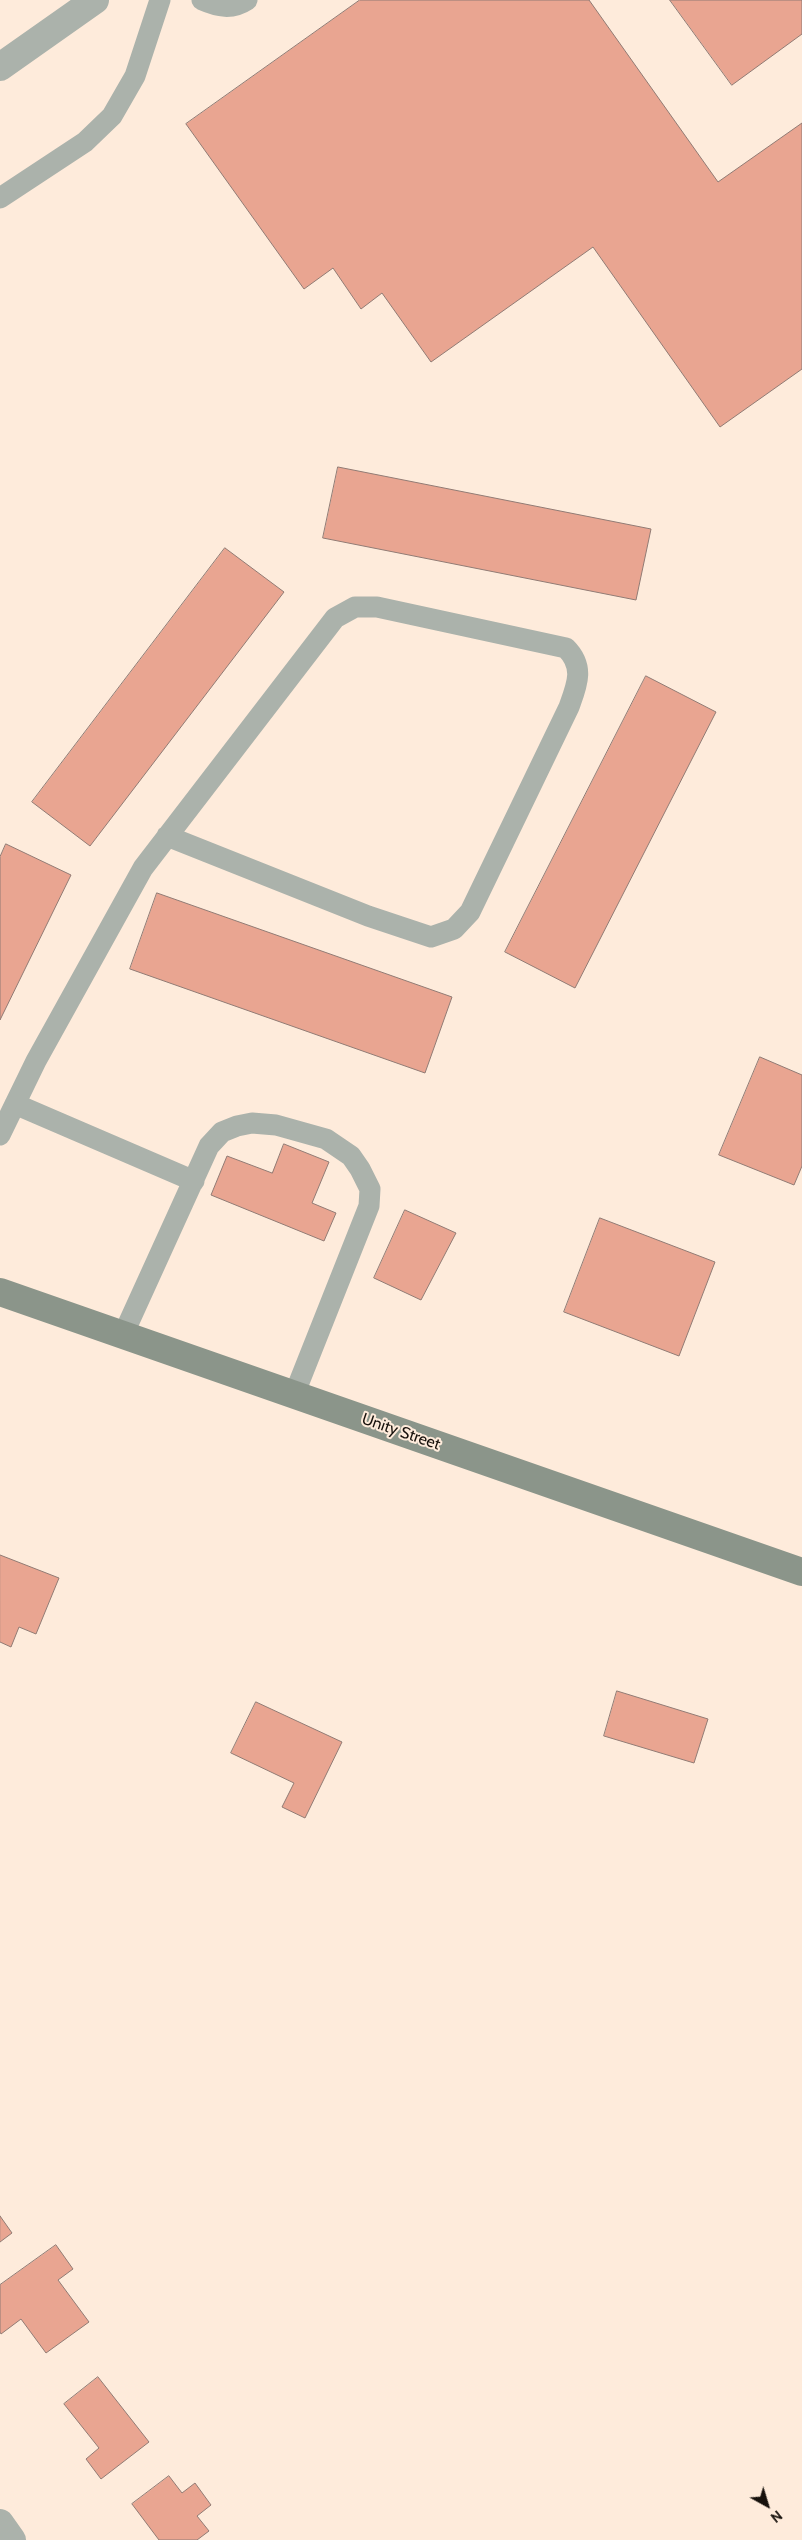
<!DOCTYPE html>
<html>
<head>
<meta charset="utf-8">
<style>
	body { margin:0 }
	#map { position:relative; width:802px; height:2540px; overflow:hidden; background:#feebdb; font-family:Cabin,sans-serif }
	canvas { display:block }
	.north { position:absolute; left:742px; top:2480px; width:50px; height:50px; -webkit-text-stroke:4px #feebdb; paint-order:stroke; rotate:141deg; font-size:14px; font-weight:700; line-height:20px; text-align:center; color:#17110c }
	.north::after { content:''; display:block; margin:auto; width:18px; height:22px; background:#17110c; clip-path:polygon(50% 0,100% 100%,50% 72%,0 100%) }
</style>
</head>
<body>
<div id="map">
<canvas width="802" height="2540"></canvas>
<div class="north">N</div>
</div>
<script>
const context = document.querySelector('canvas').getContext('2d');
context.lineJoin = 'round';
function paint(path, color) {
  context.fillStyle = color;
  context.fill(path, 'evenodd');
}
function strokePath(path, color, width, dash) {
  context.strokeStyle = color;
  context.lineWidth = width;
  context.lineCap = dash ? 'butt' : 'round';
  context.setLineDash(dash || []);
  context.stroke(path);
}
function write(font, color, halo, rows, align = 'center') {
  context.font = font + ' Cabin,sans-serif';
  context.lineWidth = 4;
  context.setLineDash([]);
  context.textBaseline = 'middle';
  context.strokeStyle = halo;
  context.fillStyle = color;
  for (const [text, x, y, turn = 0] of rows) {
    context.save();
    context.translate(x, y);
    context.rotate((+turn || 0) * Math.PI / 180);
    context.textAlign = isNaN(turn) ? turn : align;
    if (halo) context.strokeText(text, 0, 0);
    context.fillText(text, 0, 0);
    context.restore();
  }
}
const building = new Path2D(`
	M360 0H589L718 182 802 123V369L720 427 593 247 431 362 382 293 361 309 333 268 304 289 186 124Z
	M670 0H802V34L732 85Z
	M338 467 651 529 636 600 323 538Z
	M225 548 284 592 90 846 32 802Z
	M646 676 716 712 575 988 505 952Z
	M6 844 71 875 0 1020V857Z
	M157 893 452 997 425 1073 130 969Z
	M760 1057 802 1075V1166L794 1185 719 1155Z
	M284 1144 329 1162 312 1203 336 1213 324 1241 211 1195 227 1156 272 1173Z
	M405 1210 456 1233 421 1300 374 1278Z
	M600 1218 715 1262 679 1356 564 1312Z
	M0 1555 59 1578 36 1634 19 1627 11 1647 0 1642Z
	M617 1691 708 1719 694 1763 604 1736Z
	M256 1702 342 1742 305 1818 282 1807 294 1783 231 1753Z
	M0 2216 12 2233 0 2242Z
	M56 2245 73 2269 58 2280 89 2322 46 2353 21 2319 1 2334 0 2332V2285Z
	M98 2377 149 2442 101 2479 86 2459 99 2448 64 2404Z
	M169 2476 182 2493 195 2483 211 2505 197 2516 209 2531 197 2540H159L132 2504Z`);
paint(building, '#e9a591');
strokePath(building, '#917b74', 1);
strokePath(new Path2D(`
	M202 0C218 7 232 10 247 0
	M0 198 85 142 112 116 135 76 160 0
	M15 1104 194 1181
	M0 1135 36 1061 143 868 335 618 355 607H377L566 648C585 667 577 685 569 707L470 912 454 929 431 937 368 916 167 836
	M123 1335 209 1146 222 1132 237 1126 252 1123 276 1125 326 1139 351 1156 360 1169 370 1189 369 1206 294 1395`), '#abb2ab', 21);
strokePath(new Path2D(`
	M0 67 95 0
	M0 2523 12 2540`), '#abb2ab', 28);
strokePath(new Path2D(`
	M0 1292 802 1572`), '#8b958a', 28);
write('16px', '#17110c', '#feebdb', [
	["Unity Street",401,1432,19]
]);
</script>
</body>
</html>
